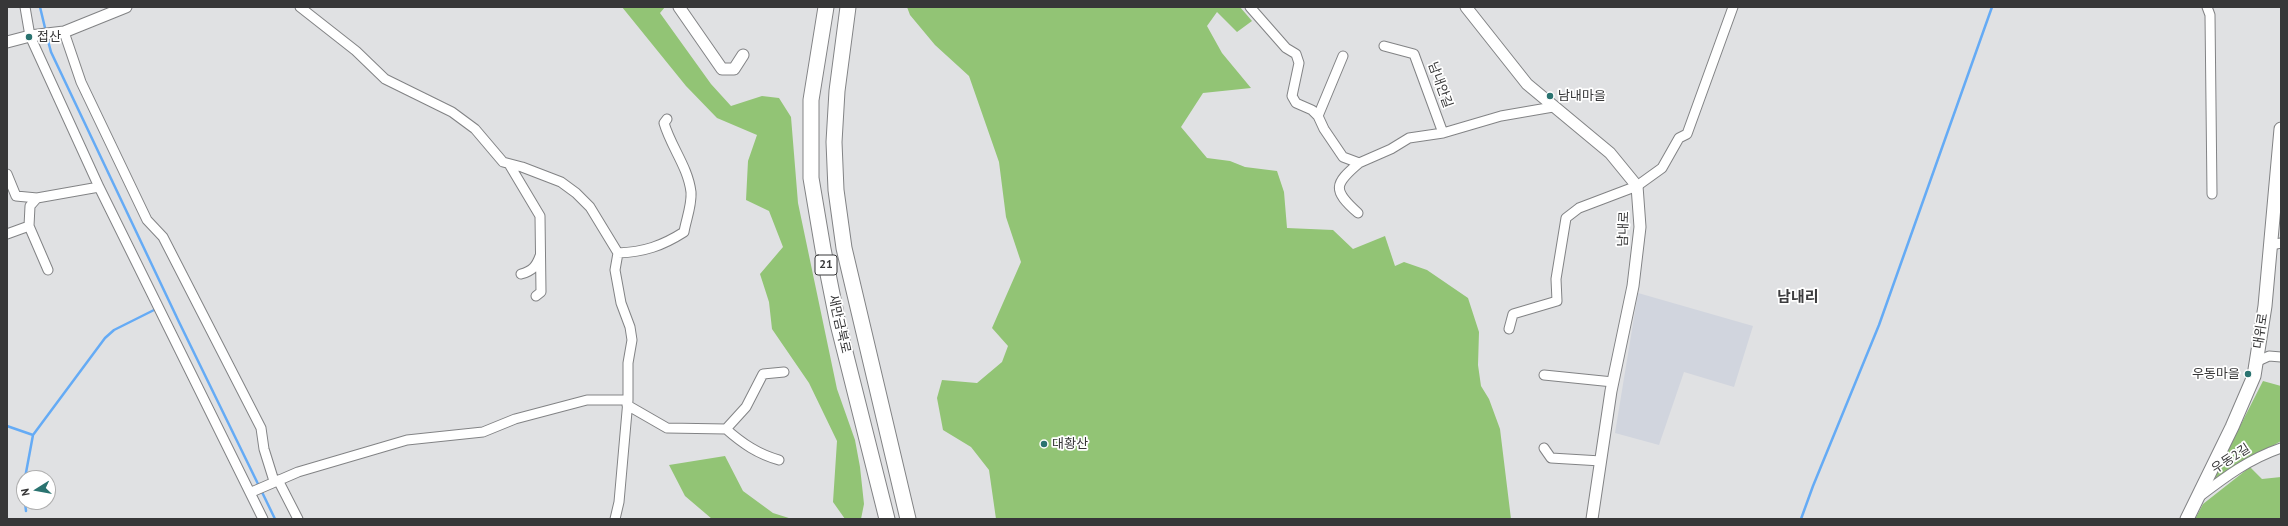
<!DOCTYPE html>
<html>
<head>
<meta charset="utf-8">
<style>
	body { margin:0 }
	#map { position:relative; width:2288px; height:526px; overflow:hidden; background:#e0e1e3; font-family:"PT Sans",sans-serif }
	canvas { display:block }
	.frame { position:absolute; inset:0; border:8px solid #373738; pointer-events:none }
	.north { position:absolute; left:16px; top:470px; width:40px; height:40px; box-sizing:border-box; background:#fff; border:1px solid #afafaf; border-radius:50%; rotate:259deg; font-size:11px; font-weight:700; line-height:16px; text-align:center; color:#373738 }
	.north::after { content:''; display:block; margin:auto; width:14px; height:18px; background:#2a7370; clip-path:polygon(50% 0,100% 100%,50% 72%,0 100%) }
</style>
</head>
<body>
<div id="map">
<canvas width="2288" height="526"></canvas>
<div class="frame"></div>
<div class="north">N</div>
</div>
<script>
const context = document.querySelector('canvas').getContext('2d');
context.lineJoin = 'round';
function paint(path, color) {
  context.fillStyle = color;
  context.fill(path, 'evenodd');
}
function strokePath(path, color, width, dash) {
  context.strokeStyle = color;
  context.lineWidth = width;
  context.lineCap = dash ? 'butt' : 'round';
  context.setLineDash(dash || []);
  context.stroke(path);
}
function write(font, color, halo, rows, align = 'center') {
  context.font = font + ' "PT Sans","Noto Sans KR",sans-serif';
  context.lineWidth = 3.5;
  context.setLineDash([]);
  context.textBaseline = 'middle';
  context.strokeStyle = halo;
  context.fillStyle = color;
  for (const [text, x, y, turn = 0] of rows) {
    context.save();
    context.translate(x, y);
    context.rotate((+turn || 0) * Math.PI / 180);
    context.textAlign = isNaN(turn) ? turn : align;
    if (halo) context.strokeText(text, 0, 0);
    context.fillText(text, 0, 0);
    context.restore();
  }
}
paint(new Path2D(`
	M1638 293 1753 326 1734 387 1684 372 1659 445 1615 433Z`), '#d1d5de');
paint(new Path2D(`
	M622 7H665L660 13 711 84 731 106 762 96 779 98 791 117 798 203 837 389 855 440 860 467 864 504 861 519H845L833 502 837 441 809 383 772 329 769 302 760 274 783 247 769 211 746 200 748 161 757 135 717 118 686 86Z
	M907 7H1240L1252 21 1237 32 1217 12 1207 26 1222 53 1251 88 1203 93 1181 127 1207 158 1230 161 1245 167 1277 171 1284 192 1287 228 1333 230 1353 249 1385 236 1395 266 1404 262 1427 270 1468 298 1479 332 1478 365 1481 386 1489 399 1500 429 1511 519H996L989 470 971 447 943 430 937 398 942 380 977 383 1002 362 1008 346 992 328 1021 262 1006 217 999 162 969 76 935 45 910 15Z
	M2263 381 2281 386V441L2212 481Z
	M725 456 743 491 773 513 792 519H712L685 496 669 465Z
	M2250 467 2262 479 2281 477V519H2195L2203 504Z`), '#92c475');
strokePath(new Path2D(`
	M40 7 46 32
	M47 37 51 52 179 322 259 486
	M7 426 33 435 105 338 114 330 154 310
	M25 478 33 435
	M261 490 275 519
	M25 502 26 511
	M1801 519 1813 486 1879 325 1992 7`), '#65abf5', 2.5);
const minor = new Path2D(`
	M25 7 30 36 99 187 263 519
	M300 7 356 51 385 79 452 112 475 129 503 162 522 167 561 182 576 193 590 207 618 253 615 270 621 303 630 327 632 340 628 363V400L619 502 615 519
	M1250 7 1286 48 1296 54 1299 63 1292 96 1296 103 1312 110 1318 116 1324 129 1343 157 1359 163 1391 149 1409 138 1443 133 1501 116 1553 107
	M2207 7 2210 15 2212 194
	M64 32 81 82 147 220 163 237 261 428 264 449 274 481
	M1384 46 1414 54 1443 133
	M1318 116 1343 56
	M509 164 540 216 541 292 536 296
	M7 174 16 196 37 198
	M1358 213C1332 190 1334 184 1359 163
	M29 226 48 270
	M7 234 29 226 30 206 37 198 99 187
	M2271 245 2281 243
	M618 253C644 252 662 246 684 232 686 220 692 205 691 192 688 167 671 147 664 123L667 119
	M521 274C532 271 536 267 540 256
	M1509 329 1513 314 1557 301 1556 279 1566 218 1579 208 1637 186 1662 168 1679 138 1687 134 1733 7
	M2256 362 2269 356 2281 357
	M1544 375 1613 382
	M627 405 667 428 726 429 746 407 763 374 784 372
	M726 429C743 444 758 454 779 460
	M1544 448 1551 458 1601 461
	M278 480 298 519
	M254 491 298 472 407 440 483 432 515 419 587 400H628
	M2199 497C2225 477 2249 459 2281 448`);
const tertiary = new Path2D(`
	M679 7 722 69H734L743 55
	M1466 7 1527 84 1610 153 1637 186 1640 227 1633 286 1611 391 1592 519
	M7 42 30 36 64 32 126 7`);
const secondary = new Path2D(`
	M2187 519 2232 427 2254 376 2265 306 2281 129`);
const trunk = new Path2D(`
	M826 7 811 100V178L823 249 838 324 887 519
	M848 7 837 91 834 142 836 190 844 248 908 519`);
strokePath(minor, '#828385', 11);
strokePath(tertiary, '#828385', 13);
strokePath(secondary, '#828385', 15);
strokePath(trunk, '#828385', 17);
strokePath(minor, '#fff', 9);
strokePath(tertiary, '#fff', 11);
strokePath(secondary, '#fff', 13);
strokePath(trunk, '#fff', 15);
for (const [x, y, r, color] of [
	[29,37,4,"#2a7370"],
	[1550,96,4,"#2a7370"],
	[2248,374,4,"#2a7370"],
	[1044,444,4,"#2a7370"]
]) {
  const dot = new Path2D();
  dot.arc(x, y, r, 0, 2 * Math.PI);
  context.fillStyle = color;
  context.fill(dot);
  strokePath(dot, '#fff', 1.5);
}
for (const [x, y, w] of [
	[826,265,22]
]) {
  const box = new Path2D();
  box.roundRect(x - w / 2, y - 10, w, 20, 3);
  context.fillStyle = '#fff';
  context.fill(box);
  strokePath(box, '#373738', 1);
}
write('bold 12px', '#373738', null, [
	["21",826,265]
]);
write('13px', '#373738', '#fff', [
	["접산",37,37],
	["남내마을",1558,96],
	["우동마을",2240,374,"right"],
	["대황산",1052,444]
], 'left');
write('13px', '#373738', '#fff', [
	["남내안길",1440,85,70],
	["남내로",1624,229,-88],
	["새만금북로",839,324,77],
	["대위로",2261,331,-81],
	["우동2길",2231,459,-33]
]);
write('bold 15px', '#3c3c3e', '#fff', [
	["남내리",1798,298]
]);
</script>
</body>
</html>
